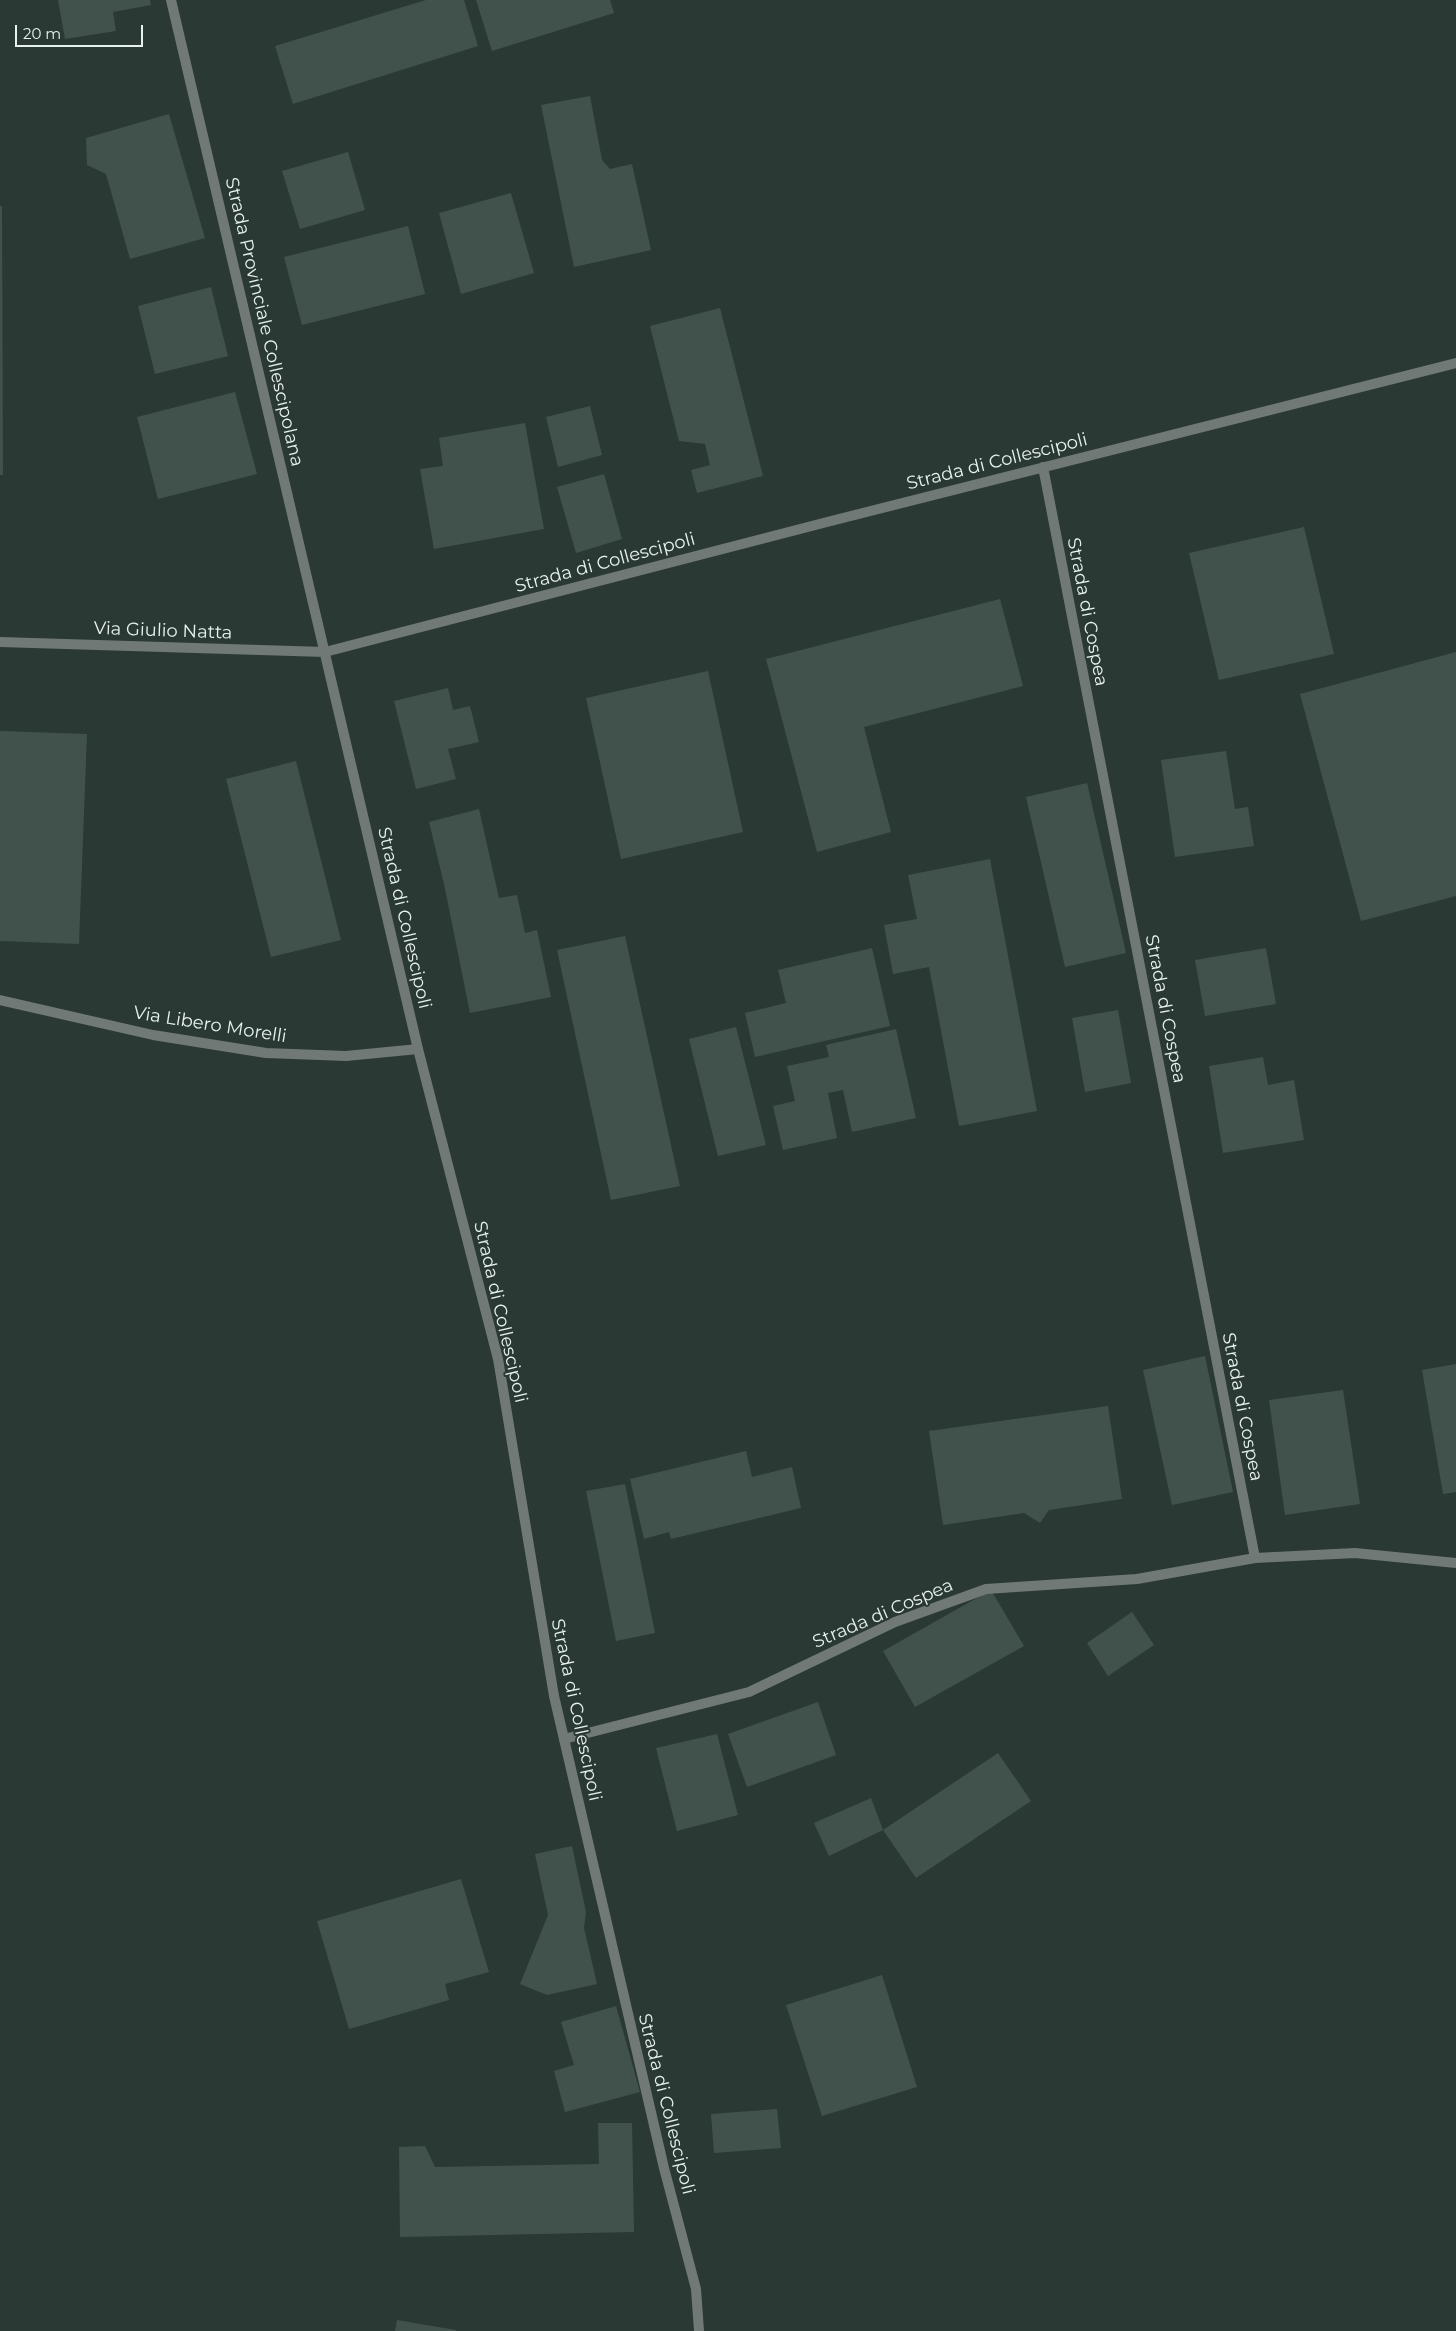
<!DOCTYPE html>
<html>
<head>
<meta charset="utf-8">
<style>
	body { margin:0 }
	#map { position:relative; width:1456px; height:2331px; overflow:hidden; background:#2a3934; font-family:Montserrat,sans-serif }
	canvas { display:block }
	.scale { position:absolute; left:15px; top:25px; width:128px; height:22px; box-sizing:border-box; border:2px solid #e7f1ed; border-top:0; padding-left:6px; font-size:15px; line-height:18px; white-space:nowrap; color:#e7f1ed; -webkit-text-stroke:4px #2a3934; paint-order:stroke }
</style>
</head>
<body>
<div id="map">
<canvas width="1456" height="2331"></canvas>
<div class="scale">20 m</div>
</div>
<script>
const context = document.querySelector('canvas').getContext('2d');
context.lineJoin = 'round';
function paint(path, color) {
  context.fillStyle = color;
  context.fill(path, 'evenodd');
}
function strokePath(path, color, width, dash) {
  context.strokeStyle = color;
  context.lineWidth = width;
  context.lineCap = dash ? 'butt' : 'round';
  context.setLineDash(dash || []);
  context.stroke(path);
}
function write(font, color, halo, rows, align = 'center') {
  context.font = font + ' Montserrat,sans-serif';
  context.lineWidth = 4;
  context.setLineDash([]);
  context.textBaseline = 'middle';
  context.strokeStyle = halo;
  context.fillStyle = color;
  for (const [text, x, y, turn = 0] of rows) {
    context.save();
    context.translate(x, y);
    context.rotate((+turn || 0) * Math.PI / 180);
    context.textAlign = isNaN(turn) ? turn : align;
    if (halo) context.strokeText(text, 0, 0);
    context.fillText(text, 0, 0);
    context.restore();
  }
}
paint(new Path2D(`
	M58 0H150L151 5 113 12 116 31 65 39Z
	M426 0H464L478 46 293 104 275 46Z
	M476 0H610L614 13 492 51Z
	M590 96 602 160 610 169 632 164 651 250 574 267 541 105Z
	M169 114 205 238 130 259 106 174 87 165 86 138Z
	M348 152 365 210 300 229 282 171Z
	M511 193 534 273 461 294 439 213Z
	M0 206H2L3 475H0Z
	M408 226 425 294 302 325 284 257Z
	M211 287 228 356 155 374 138 306Z
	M720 308 763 476 697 493 691 470 710 465 705 444 679 441 650 326Z
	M235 392 257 474 158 499 137 417Z
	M590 406 602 455 558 467 546 417Z
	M525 423 544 529 434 549 420 469 443 466 439 438Z
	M604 474 622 539 576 553 557 487Z
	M1304 527 1334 654 1219 680 1189 553Z
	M1000 599 1023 686 864 727 891 832 817 852 766 659Z
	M1456 652V896L1361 921 1300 694Z
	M708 671 743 832 621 859 586 698Z
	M448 688 453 710 470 706 479 742 448 749 456 779 416 789 394 701Z
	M0 731 87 734 79 944 0 941Z
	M1226 751 1235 809 1248 807 1254 846 1175 857 1161 760Z
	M296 761 341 940 271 957 226 779Z
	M1087 783 1126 953 1065 967 1026 797Z
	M479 809 499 898 517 895 525 933 537 930 551 997 470 1013 444 884 429 822Z
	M990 859 1037 1111 959 1126 929 967 893 974 884 925 917 919 908 875Z
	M625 936 680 1186 611 1200 557 950Z
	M872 948 890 1026 755 1057 745 1013 786 1003 778 970Z
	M1266 948 1276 1004 1205 1016 1195 960Z
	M1118 1010 1131 1083 1085 1092 1072 1018Z
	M736 1027 766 1145 718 1156 689 1039Z
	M896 1029 916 1118 852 1132 843 1090 828 1093 837 1138 783 1150 773 1106 795 1101 787 1066 829 1057 826 1045Z
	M1263 1057 1268 1085 1294 1080 1304 1140 1223 1153 1209 1066Z
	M1205 1356 1233 1492 1172 1505 1143 1370Z
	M1456 1364V1492L1443 1494 1422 1370Z
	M1343 1390 1360 1504 1285 1515 1269 1400Z
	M1108 1406 1122 1499 1049 1510 1040 1523 1024 1513 943 1525 929 1431Z
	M746 1451 752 1477 792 1467 801 1508 671 1539 669 1532 644 1539 630 1479Z
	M625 1484 655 1633 616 1641 586 1491Z
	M991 1590 1024 1646 915 1707 883 1651Z
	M1132 1612 1154 1645 1108 1676 1087 1643Z
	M818 1702 836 1755 747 1787 728 1734Z
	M717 1734 738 1815 677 1831 656 1748Z
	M998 1753 1031 1801 916 1878 883 1830Z
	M871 1798 883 1830 829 1856 814 1823Z
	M572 1846 586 1912 584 1928 597 1984 547 1995 520 1984 548 1915 535 1854Z
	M461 1879 489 1972 445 1984 449 2000 349 2029 317 1921Z
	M882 1975 917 2087 822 2116 786 2005Z
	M616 2006 640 2092 565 2112 554 2071 574 2065 561 2022Z
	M777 2109 781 2148 714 2153 711 2114Z
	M598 2123H632L634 2232 400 2237 399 2147 425 2146 435 2167 599 2164Z
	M397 2320 456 2330V2331H395Z`), '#41524c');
strokePath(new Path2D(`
	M1043 467 1255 1558
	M325 652 831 521 1456 363
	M0 1000 153 1035 266 1053 346 1056 418 1049
	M564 1739 749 1692 895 1622 986 1589 1137 1579 1255 1558 1355 1553 1456 1563`), '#717976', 10);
strokePath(new Path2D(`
	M171 0 418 1049 498 1359 554 1696 664 2168 696 2289 699 2331
	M0 642 325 652`), '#717976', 10);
write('18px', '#e7f1ed', '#2a3934', [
	["Strada Provinciale Collescipolana",264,322,77],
	["Strada di Collescipoli",997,462,-14],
	["Strada di Collescipoli",605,563,-15],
	["Strada di Cospea",1087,612,79],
	["Via Giulio Natta",163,631,2],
	["Strada di Collescipoli",404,918,77],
	["Strada di Cospea",1165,1009,79],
	["Via Libero Morelli",210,1025,9],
	["Strada di Collescipoli",500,1312,77],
	["Strada di Cospea",1242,1407,79],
	["Strada di Cospea",883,1614,-23],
	["Strada di Collescipoli",576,1710,78],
	["Strada di Collescipoli",666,2104,76]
]);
</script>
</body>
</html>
